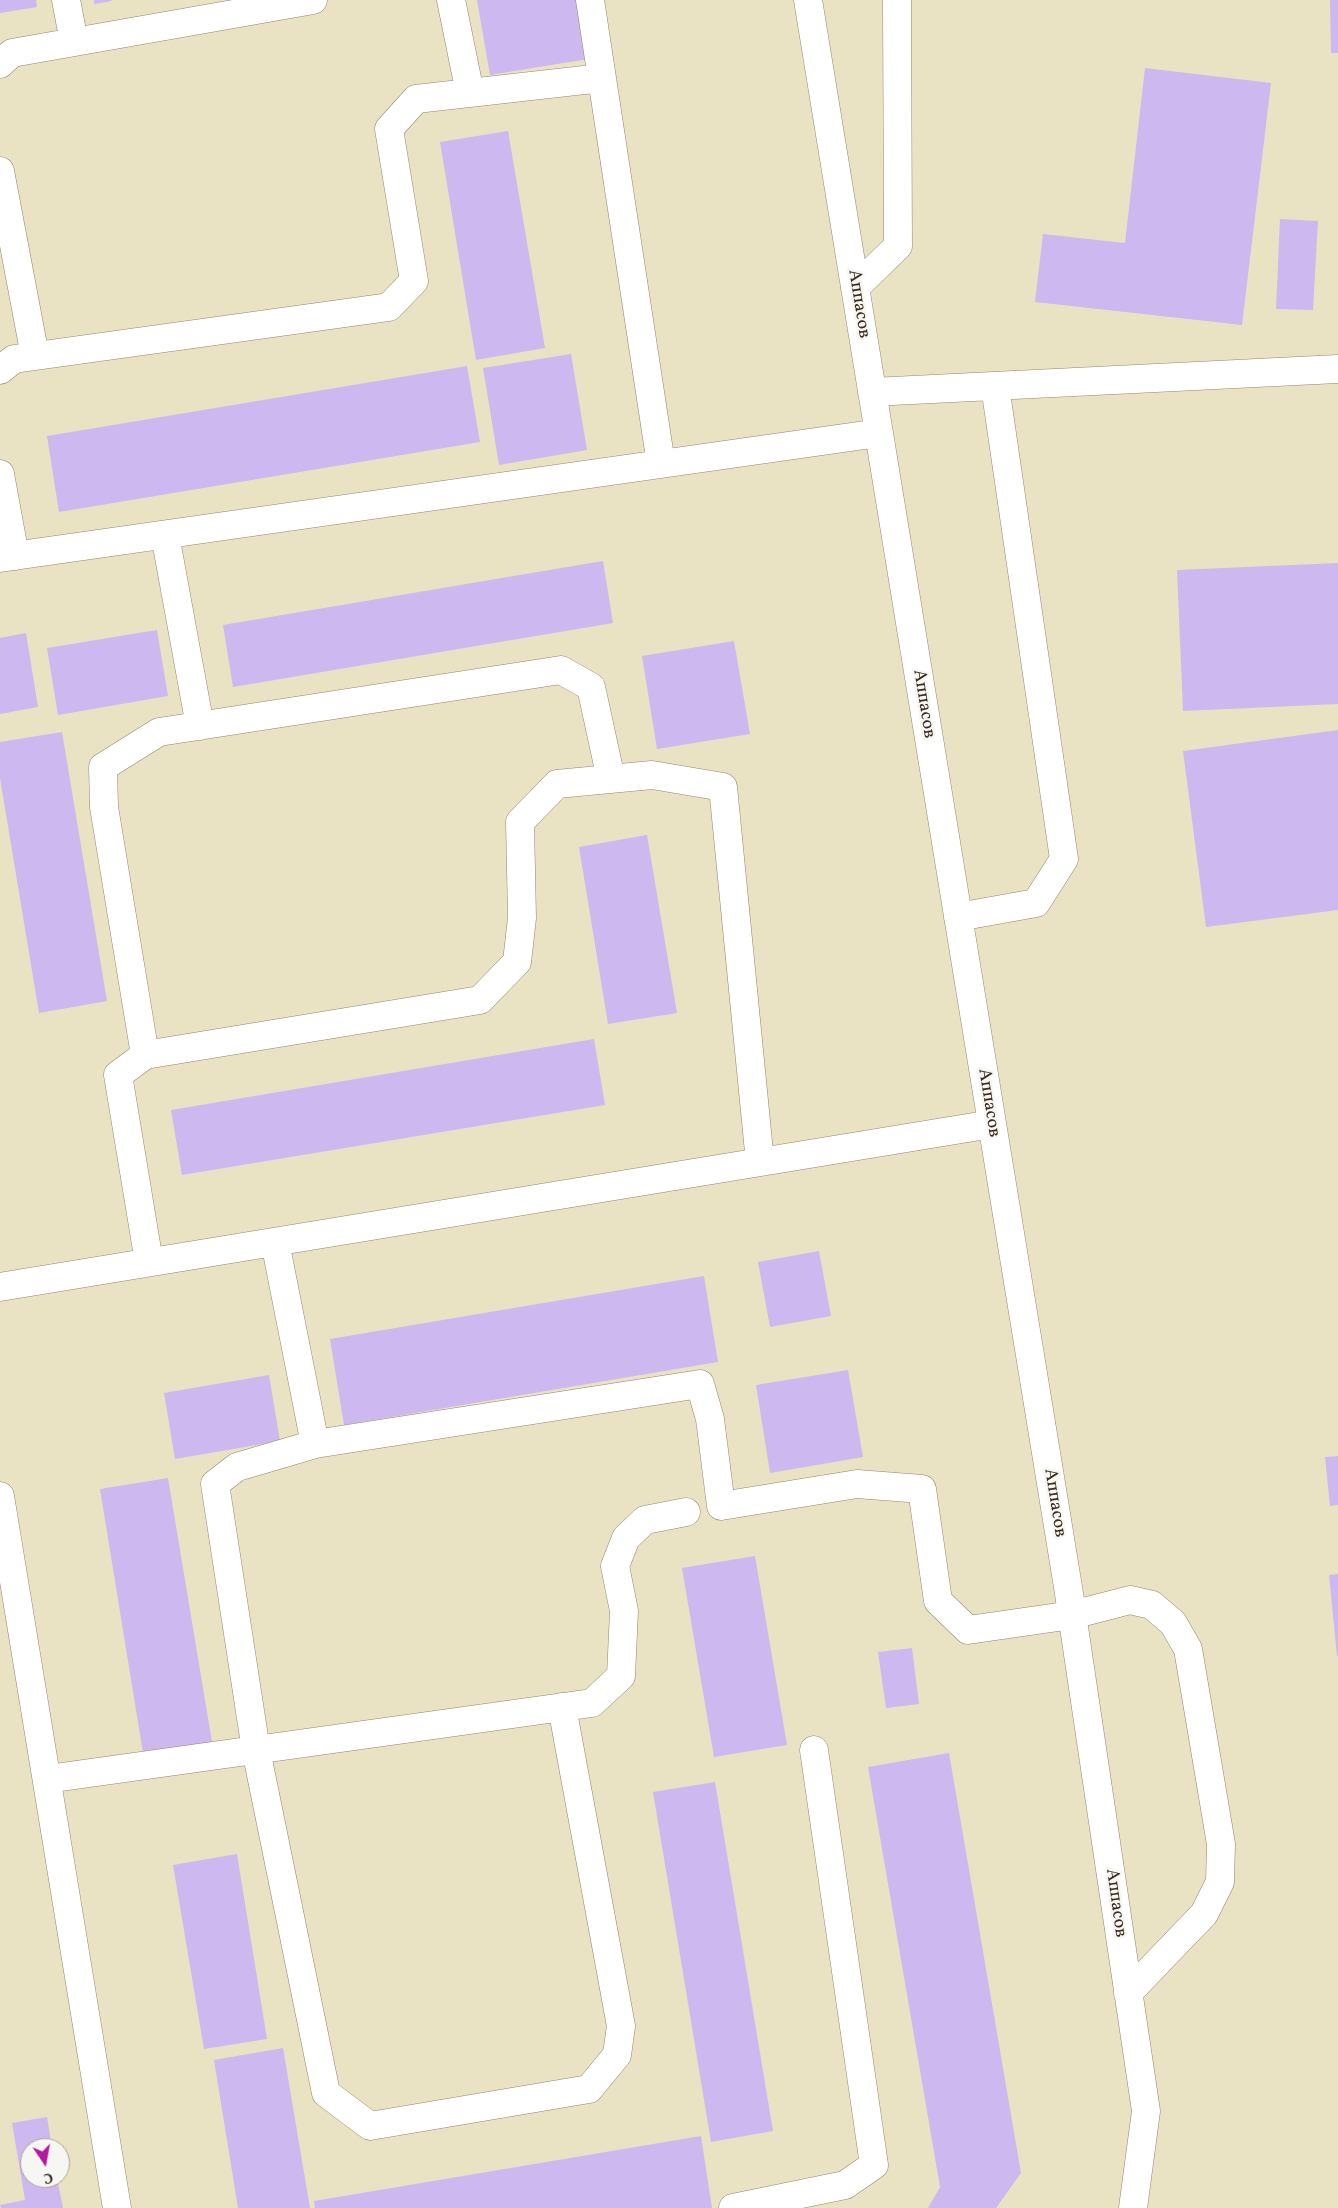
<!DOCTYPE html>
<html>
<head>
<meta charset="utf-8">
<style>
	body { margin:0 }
	#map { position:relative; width:1338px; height:2208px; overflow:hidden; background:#e9e3c3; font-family:Vollkorn,serif }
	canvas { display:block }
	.north { position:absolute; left:20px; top:2138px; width:50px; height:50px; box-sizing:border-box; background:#f6f6f2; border:1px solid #aba49d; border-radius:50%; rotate:168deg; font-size:14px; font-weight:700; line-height:20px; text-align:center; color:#3b2a1e }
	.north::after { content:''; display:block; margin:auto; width:18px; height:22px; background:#b5179e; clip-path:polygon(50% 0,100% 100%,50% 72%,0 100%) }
</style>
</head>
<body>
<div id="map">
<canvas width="1338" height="2208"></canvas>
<div class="north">С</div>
</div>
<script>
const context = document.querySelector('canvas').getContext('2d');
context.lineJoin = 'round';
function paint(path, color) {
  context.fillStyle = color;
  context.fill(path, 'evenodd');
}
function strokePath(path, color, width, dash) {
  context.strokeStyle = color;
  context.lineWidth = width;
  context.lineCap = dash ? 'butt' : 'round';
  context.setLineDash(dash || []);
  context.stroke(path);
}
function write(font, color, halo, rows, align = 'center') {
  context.font = font + ' Vollkorn,serif';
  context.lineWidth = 5;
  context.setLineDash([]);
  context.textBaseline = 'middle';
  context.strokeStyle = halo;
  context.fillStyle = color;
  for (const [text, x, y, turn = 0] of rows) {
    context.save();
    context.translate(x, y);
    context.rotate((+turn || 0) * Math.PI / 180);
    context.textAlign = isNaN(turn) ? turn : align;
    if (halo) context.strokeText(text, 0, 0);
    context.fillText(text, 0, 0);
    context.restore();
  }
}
paint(new Path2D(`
	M0 0H36L37 7 0 13Z
	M94 0H111L112 1 94 4Z
	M477 0H578L588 59 490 75Z
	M1330 0H1338V53H1331Z
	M1145 68 1271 83 1242 325 1035 302 1043 234 1125 243Z
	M508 131 545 348 476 360 440 142Z
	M1280 219 1318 221 1313 310 1276 309Z
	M571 354 587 450 499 465 483 368Z
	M467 366 480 442 59 512 47 436Z
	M603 561 613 623 233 687 223 625Z
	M1338 563V704L1183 711 1177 570Z
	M157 630 168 696 58 715 47 648Z
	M26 633 38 707 0 714V638Z
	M734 641 750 734 657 749 642 656Z
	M1338 730V910L1206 927 1183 751Z
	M62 732 107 1001 39 1013 0 778V742Z
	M647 835 677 1013 608 1024 579 847Z
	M594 1039 605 1105 182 1175 171 1110Z
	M819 1251 831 1316 770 1327 758 1262Z
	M704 1276 718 1362 344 1425 330 1339Z
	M848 1370 863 1457 770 1473 756 1385Z
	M269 1375 280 1441 175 1459 164 1393Z
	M1338 1456V1505L1330 1506 1325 1457Z
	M168 1478 212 1742 143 1753 100 1489Z
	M755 1556 787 1745 714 1757 682 1568Z
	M1338 1574V1656H1337L1329 1575Z
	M912 1648 919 1704 886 1708 878 1652Z
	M949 1753 1021 2173 996 2208H928L940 2187 868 1767Z
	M715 1782 773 2131 711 2142 653 1792Z
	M237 1854 267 2039 204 2049 173 1865Z
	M283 2048 310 2208H238L214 2060Z
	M47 2117 52 2148H30V2178H57L63 2208H1L0 2205 25 2200 12 2123Z
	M701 2136 712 2208H315L314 2201Z`), '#cdb8f0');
const minor = new Path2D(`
	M66 0 74 42
	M451 0 470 93
	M590 0 661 464
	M808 0 1068 1587 1146 2111 1133 2208
	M0 64 12 53 313 0
	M0 171 35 356
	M855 288 898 246 897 0
	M0 370 14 359 389 307 414 281 389 129 416 99 602 78
	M872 392 1338 369
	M0 474 15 556
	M165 535 200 726
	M0 558 879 433
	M958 917 1036 903 1064 859 995 386
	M145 1055 104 807 103 767 159 732 561 670 591 687 611 779
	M275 1242 315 1444
	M149 1262 118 1075 145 1055 480 1000 517 962 522 918 520 822 557 784 652 775 723 787 760 1162
	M0 1287 992 1124
	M0 1496 117 2208
	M562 1707 621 2026 617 2055 589 2089 370 2126 326 2093 256 1750 215 1484 237 1467 315 1444 700 1384 710 1419 721 1506 857 1484 922 1489 938 1601 968 1630 1072 1615 1130 1600 1152 1605 1173 1623 1188 1649 1221 1844 1220 1882 1204 1914 1128 1993
	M47 1779 592 1703 621 1676 624 1611 615 1566 626 1538 645 1520 686 1512
	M733 2208 845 2185 874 2165 814 1750`);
strokePath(minor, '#928670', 29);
strokePath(minor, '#fff', 28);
write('18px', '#3b2a1e', '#f6f6f2', [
	["Аппасов",858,304,81],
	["Аппасов",923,704,81],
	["Аппасов",988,1103,81],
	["Аппасов",1054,1503,81],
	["Аппасов",1115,1903,82]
]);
</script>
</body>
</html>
